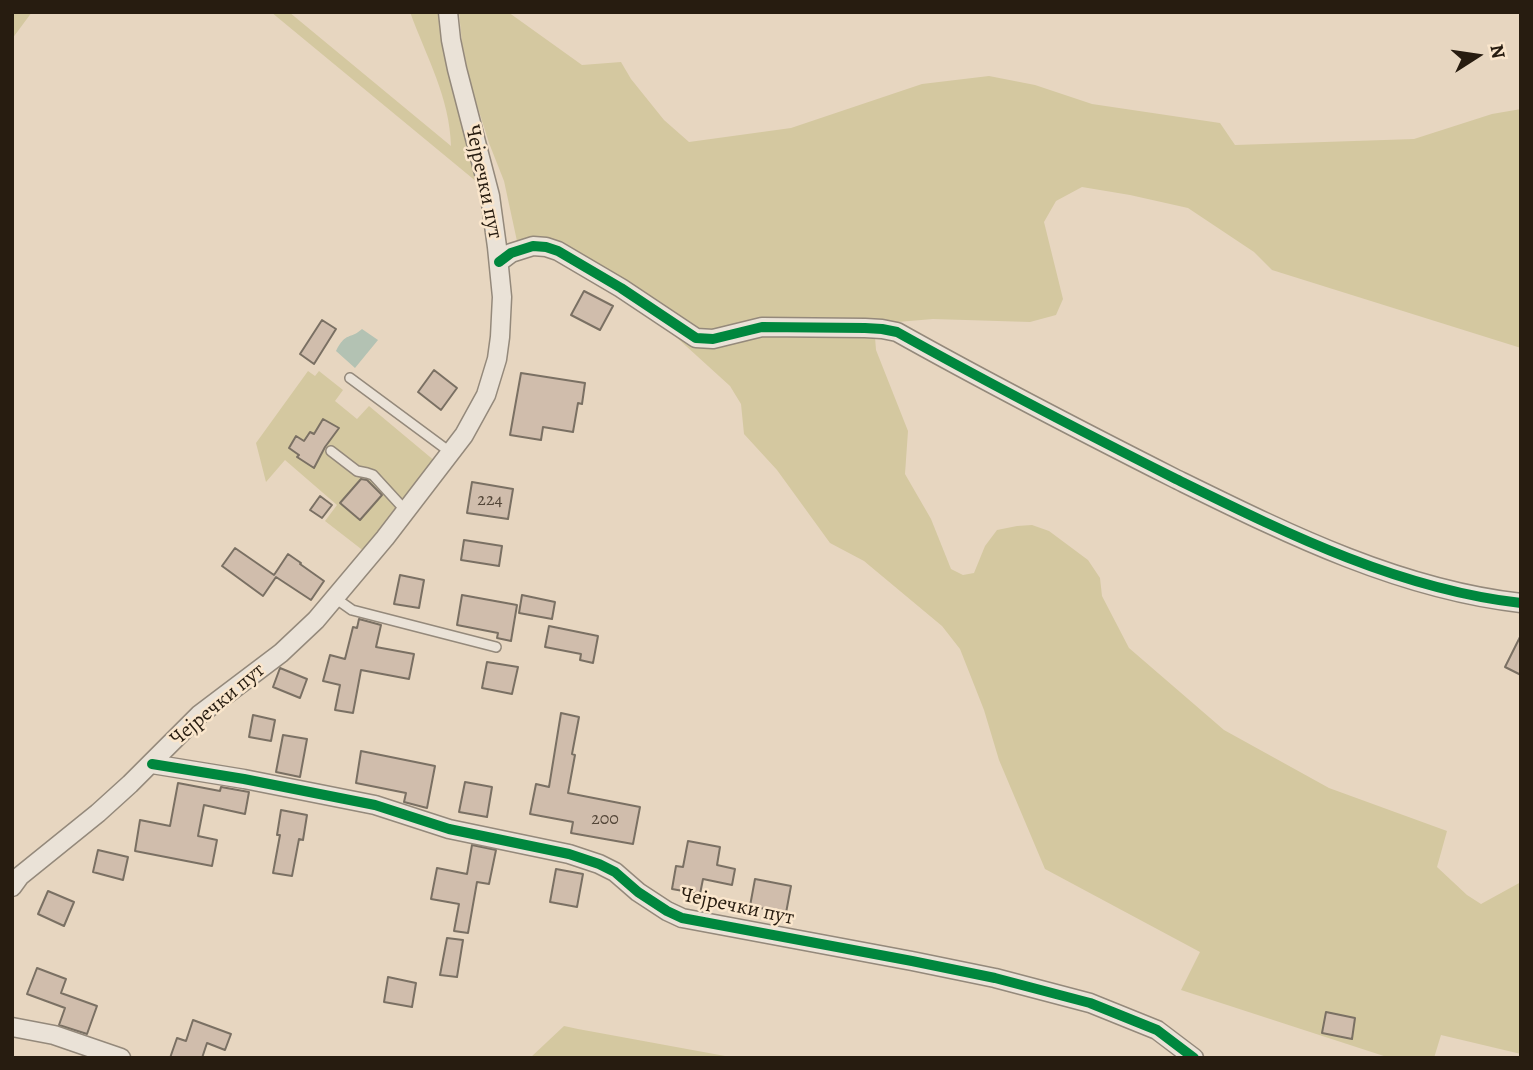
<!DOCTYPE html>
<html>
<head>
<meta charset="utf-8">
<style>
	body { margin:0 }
	#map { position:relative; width:1533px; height:1070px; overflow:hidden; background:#e7d6c0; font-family:Alegreya,serif }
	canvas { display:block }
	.frame { position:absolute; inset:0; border:14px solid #271c10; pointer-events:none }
	.north { position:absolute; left:1442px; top:21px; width:70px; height:70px; -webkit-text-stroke:5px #fae6cc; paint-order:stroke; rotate:78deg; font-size:19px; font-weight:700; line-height:28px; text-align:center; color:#271c10 }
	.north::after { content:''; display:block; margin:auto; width:24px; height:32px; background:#271c10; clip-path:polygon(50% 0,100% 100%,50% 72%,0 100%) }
</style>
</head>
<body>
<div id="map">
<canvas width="1533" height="1070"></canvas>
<div class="frame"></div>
<div class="north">N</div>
</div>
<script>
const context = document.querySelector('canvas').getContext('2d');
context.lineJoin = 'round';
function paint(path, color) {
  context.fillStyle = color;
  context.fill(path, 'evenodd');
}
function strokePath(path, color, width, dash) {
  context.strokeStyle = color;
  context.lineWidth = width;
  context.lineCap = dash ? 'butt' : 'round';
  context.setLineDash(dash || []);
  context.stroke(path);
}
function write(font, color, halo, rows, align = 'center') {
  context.font = font + ' Alegreya,serif';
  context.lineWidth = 5;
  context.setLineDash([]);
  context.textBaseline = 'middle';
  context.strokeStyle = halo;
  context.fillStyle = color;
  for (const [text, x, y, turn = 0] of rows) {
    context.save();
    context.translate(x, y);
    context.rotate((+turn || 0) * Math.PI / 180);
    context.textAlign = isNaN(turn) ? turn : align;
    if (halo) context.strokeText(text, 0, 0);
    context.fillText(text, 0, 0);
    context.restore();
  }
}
paint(new Path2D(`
	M12 12H32L12 39Z
	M271 12H289L451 146C450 98 426 56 410 12H450L489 192Z
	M459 12H508L582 65 621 62 631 79 664 120 689 142 791 128 922 84 989 76 1035 85 1092 104 1220 123 1235 145 1414 139 1492 114 1521 109V348L1272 270 1254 252 1188 208 1130 195 1082 187 1056 201 1044 222 1063 299 1056 315 1030 322 933 319 874 324 876 350 908 431 905 474 931 519 951 569 963 575 974 573 985 546 997 530 1017 526 1032 525 1049 531 1088 560 1100 578 1102 596 1129 648 1224 730 1329 788 1447 831 1437 867 1467 895 1481 904 1521 882V1054L1441 1035 1434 1058H1390L1181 990 1200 952 1045 869 999 760 984 710 960 649 942 626 864 561 830 543 777 470 744 434 741 404 730 386 664 326 616 292 547 253 520 255 504 181 489 143 471 86 462 43Z
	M308 371 315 376 319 371 343 390 335 401 357 419 369 406 436 462 365 552 325 521 337 505 285 460 266 482 256 443ZM323 419 338 428 314 467 297 457 299 454 289 448 296 437 304 441 314 434ZM363 477 382 494 360 520 340 503Z
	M564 1026 578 1029 736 1058H530Z`), '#d4c8a0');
paint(new Path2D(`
	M362 329 378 340 355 368 336 351C346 331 350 340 362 329Z`), '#b3c2b3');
const building = new Path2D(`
	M584 291 613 306 600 330 571 315Z
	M322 320 336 329 314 364 300 354Z
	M434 370 457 388 441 410 418 392Z
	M521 373 585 383 582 404 578 403 573 432 543 427 541 440 510 435Z
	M323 419 339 428 325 447 314 468 297 457 299 455 289 448 296 436 304 441 310 432 314 434Z
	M361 479 367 480 382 495 360 520 340 503Z
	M472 482 513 489 508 519 467 513Z
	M320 496 332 505 322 518 310 510Z
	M464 540 502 546 499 566 461 560Z
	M235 548 274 575 288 554 301 563 300 564 324 581 311 600 276 577 263 596 222 566Z
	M400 575 424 580 419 608 394 604Z
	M462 595 517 605 511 641 497 638 498 633 457 625Z
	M522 595 555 602 552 619 519 613Z
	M359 619 381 625 376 647 414 654 409 679 361 670 353 713 335 710 340 685 323 681 330 655 345 659 353 627 357 628Z
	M549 626 598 636 593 663 580 660 581 654 545 647Z
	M1521 635V675L1505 667Z
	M487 662 518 667 512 694 482 688Z
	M280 668 307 679 300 698 273 687Z
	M561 713 579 717 572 754 575 755 568 793 640 807 633 844 571 833 573 822 530 814 536 784 549 787Z
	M253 715 275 720 271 741 249 737Z
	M283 735 307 739 300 777 276 772Z
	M361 751 435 766 427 808 404 802 406 793 356 783Z
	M465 782 492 787 487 817 459 812Z
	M178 783 220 791 221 787 249 792 245 814 204 805 198 836 217 840 212 866 135 851 140 820 170 826Z
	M281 810 307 815 303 840 299 839 292 876 273 873 280 835H277Z
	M688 841 720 847 717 865 735 869 732 885 703 879 700 894 672 889 676 866 683 867Z
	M472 845 496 850 489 884 477 882 468 933 454 931 459 904 431 899 437 868 467 874Z
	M98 850 128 857 123 880 93 872Z
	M556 869 583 874 577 907 550 902Z
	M755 879 791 886 786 913 750 906Z
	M48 891 74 902 64 926 38 914Z
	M447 938 463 940 457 977 440 975Z
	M37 968 66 979 61 993 97 1006 87 1034 59 1025 65 1008 27 994Z
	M388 977 416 983 412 1007 384 1002Z
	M1326 1012 1355 1018 1352 1039 1322 1033Z
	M193 1020 231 1034 225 1050 207 1043 202 1058H170L177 1038 186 1041Z`);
paint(building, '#d0bdac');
strokePath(building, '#7a7063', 2);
const lane = new Path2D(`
	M350 378 450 452
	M331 451 357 471 367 473 373 475 406 511
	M335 598 352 610 496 647`);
const street = new Path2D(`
	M499 262 511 253 533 246 546 247 558 251 621 288 696 338 713 339 762 327 865 328 882 329 897 332C988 383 1081 431 1174 478 1284 532 1397 589 1521 603
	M152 764 244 779 375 805 449 829 569 854 599 864 615 872 638 892 667 911 682 918 912 961 995 978 1090 1003 1157 1030 1194 1058
	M12 887 20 876 98 813 130 784 199 715 281 653 316 620 385 538 464 435 486 395 497 359 500 337 502 297 497 247 490 196 457 69 451 40 448 12
	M12 1027 54 1035 121 1058`);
strokePath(lane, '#94897b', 12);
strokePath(street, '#94897b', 21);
strokePath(lane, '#eae2d7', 9);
strokePath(street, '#eae2d7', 18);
strokePath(new Path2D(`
	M499 262 511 253 533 246 546 247 558 251 621 288 696 338 713 339 762 327 865 328 882 329 897 332C988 383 1081 431 1174 478 1284 532 1397 589 1521 603
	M152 764 244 779 375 805 449 829 569 854 599 864 615 872 638 892 667 911 682 918 912 961 995 978 1090 1003 1157 1030 1194 1058`), '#00873e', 10);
write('18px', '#534638', null, [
	["224",490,501],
	["200",605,820]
]);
write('21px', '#271c10', '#fae6cc', [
	["Чејречки пут",483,182,78],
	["Чејречки пут",218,705,-40],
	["Чејречки пут",737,907,12]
]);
</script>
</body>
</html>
